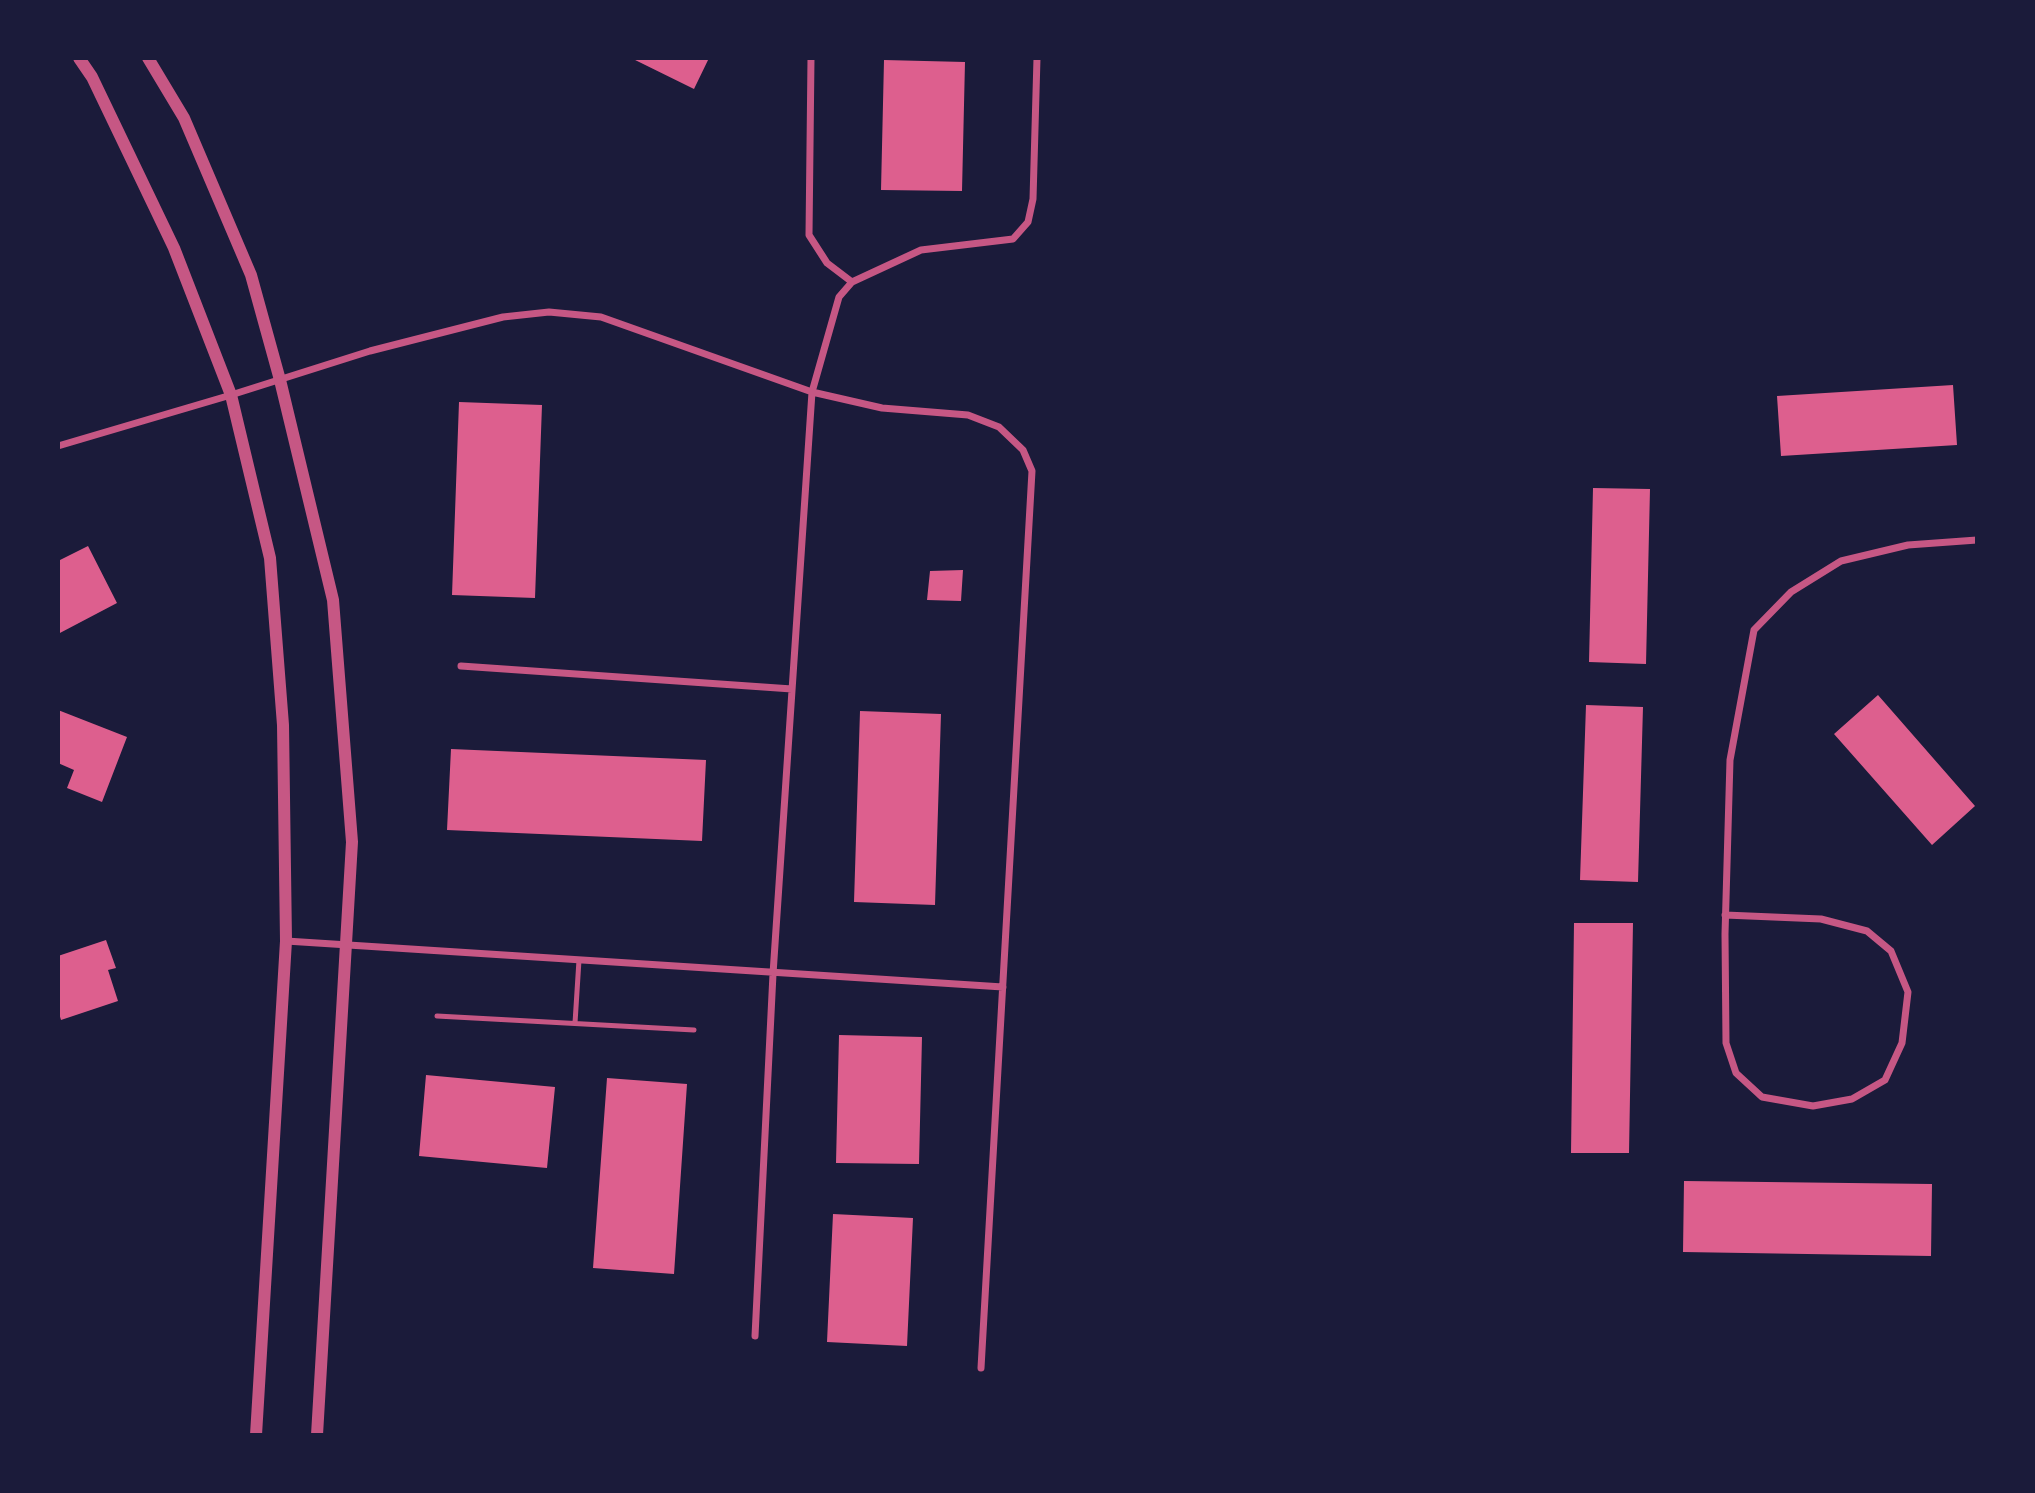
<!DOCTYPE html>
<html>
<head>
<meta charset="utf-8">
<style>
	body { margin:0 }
	#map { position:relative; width:2035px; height:1493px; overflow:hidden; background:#1b1b3a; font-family:Manrope,sans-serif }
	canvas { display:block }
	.frame { position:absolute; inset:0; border:60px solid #1b1b3a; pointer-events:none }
</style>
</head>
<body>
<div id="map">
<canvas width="2035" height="1493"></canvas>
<div class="frame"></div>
</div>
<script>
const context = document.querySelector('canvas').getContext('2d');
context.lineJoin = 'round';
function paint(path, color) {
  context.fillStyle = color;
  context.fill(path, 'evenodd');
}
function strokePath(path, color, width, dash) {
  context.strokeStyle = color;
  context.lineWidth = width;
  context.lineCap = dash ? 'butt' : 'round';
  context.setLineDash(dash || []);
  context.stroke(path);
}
paint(new Path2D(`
	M631 58H709L694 89Z
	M884 60 965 62 962 191 881 190Z
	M1953 385 1957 445 1781 456 1777 396Z
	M459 402 542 405 535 598 452 595Z
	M1593 488 1650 489 1646 664 1589 662Z
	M88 546 117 603 58 634V561Z
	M963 570 961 601 927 600 930 571Z
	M1878 695 1975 806 1932 845 1834 734Z
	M1586 705 1643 707 1638 882 1580 880Z
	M58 710 127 737 102 802 67 788 74 770 58 763Z
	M860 711 941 714 935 905 854 902Z
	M451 749 706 760 702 841 447 830Z
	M1574 923H1633L1629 1153H1571Z
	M106 940 116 968 108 970 118 1001 61 1020 58 1010V956Z
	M839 1035 922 1037 919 1164 836 1163Z
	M426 1075 555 1087 547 1168 419 1156Z
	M607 1078 687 1084 674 1274 593 1268Z
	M1684 1181 1932 1184 1931 1256 1683 1252Z
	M833 1214 913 1218 907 1346 827 1342Z`), '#dd5f8e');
strokePath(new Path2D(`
	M437 1016 694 1030
	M575 1023 579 960`), '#c65784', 5);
strokePath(new Path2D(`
	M811 58 809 235 827 263 852 282 921 250 1013 239 1028 222 1033 199 1037 58
	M58 446 231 395 370 351 503 317 549 312 601 317 812 392 882 408 968 415 999 427 1023 450 1032 471 981 1368
	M461 666 792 689
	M1725 915 1821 919 1867 931 1891 951 1908 992 1902 1043 1885 1080 1852 1099 1813 1106 1762 1097 1736 1073 1726 1043 1725 934 1730 760 1754 630 1791 592 1841 561 1908 545 1977 540
	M286 941 1003 987
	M755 1336 773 974 812 392 839 297 852 282`), '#c65784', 7);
strokePath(new Path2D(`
	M79 58 92 77 174 248 231 395 270 558 283 725 286 941 256 1435
	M148 58 184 118 251 275 280 380 333 600 352 842 317 1435`), '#c65784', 12);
</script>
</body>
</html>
